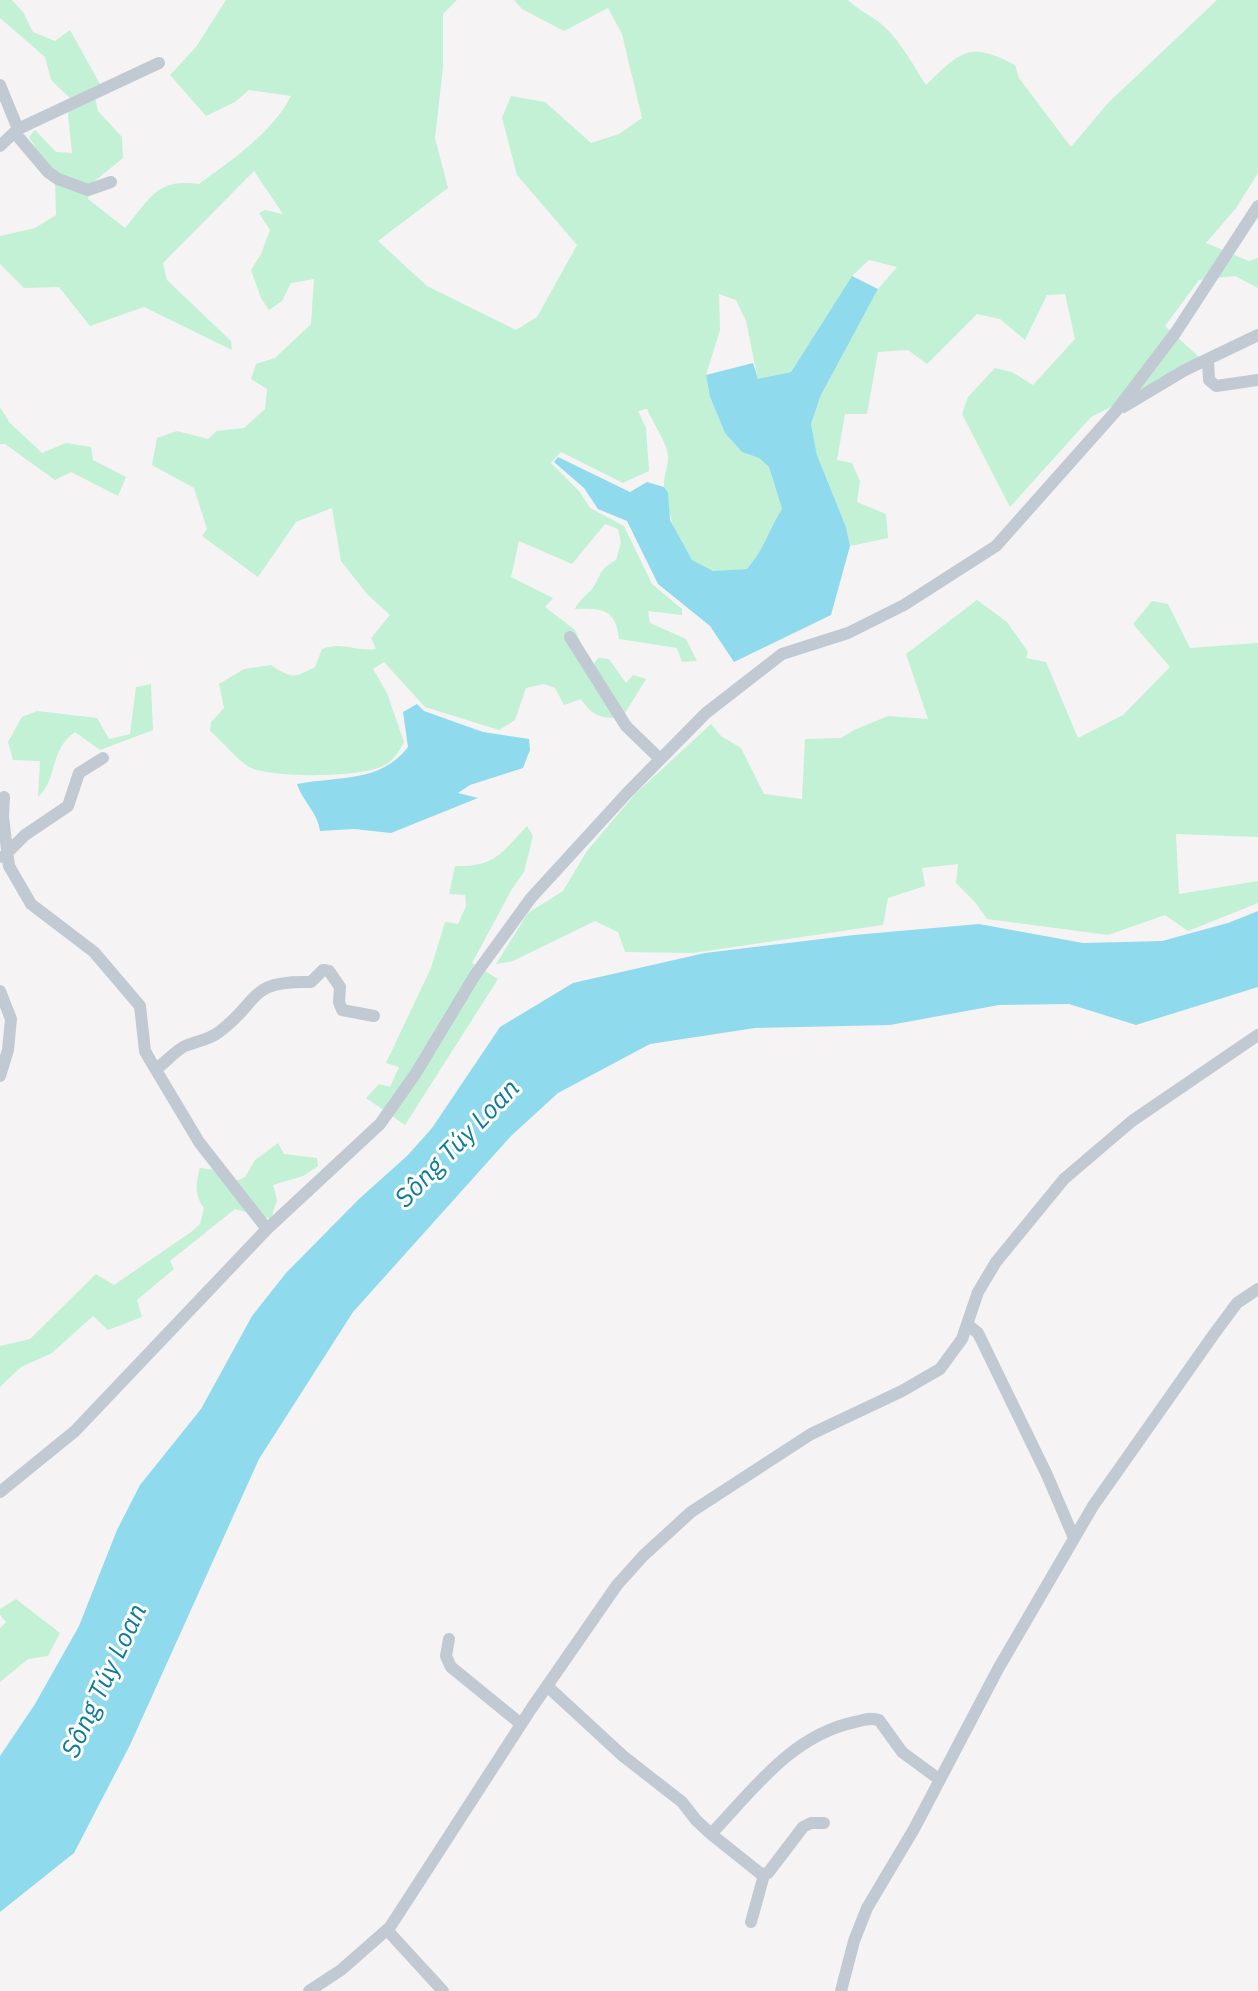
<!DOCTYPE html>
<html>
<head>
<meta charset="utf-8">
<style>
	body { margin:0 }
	canvas { display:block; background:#f5f3f3 }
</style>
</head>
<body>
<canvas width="1258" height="1991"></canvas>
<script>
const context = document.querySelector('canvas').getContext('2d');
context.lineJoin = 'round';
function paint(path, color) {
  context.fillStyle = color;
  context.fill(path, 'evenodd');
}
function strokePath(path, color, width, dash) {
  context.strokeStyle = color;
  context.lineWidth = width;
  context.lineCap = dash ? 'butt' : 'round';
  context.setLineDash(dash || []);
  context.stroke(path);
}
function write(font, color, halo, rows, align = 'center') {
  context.font = font + ' "IBM Plex Sans",sans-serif';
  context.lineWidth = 6;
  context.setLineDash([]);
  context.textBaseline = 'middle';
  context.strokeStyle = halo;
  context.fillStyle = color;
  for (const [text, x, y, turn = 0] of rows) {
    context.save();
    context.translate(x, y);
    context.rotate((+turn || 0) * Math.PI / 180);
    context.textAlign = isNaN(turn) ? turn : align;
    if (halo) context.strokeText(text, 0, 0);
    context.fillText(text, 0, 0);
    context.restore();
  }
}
paint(new Path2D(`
	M0 0H12L23 12 33 32 55 41 70 30 101 86 94 93 98 111 122 137 123 158 91 184 88 199 125 228C151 198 156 178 199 184 233 159 272 133 291 96L249 90 235 102 206 116 170 75 196 47 226 0H457L443 14V67L435 138 448 188 378 241 427 286 516 330 537 317 577 245 517 175 502 118 511 96 545 102 591 143 619 134 642 118 622 34 608 8 564 31 522 9 514 0H848C858 10 869 14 880 23 899 38 913 65 926 85 962 51 968 41 1015 65L1019 78 1071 147 1108 103 1217 0H1258V173L1236 208 1206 243 1249 261 1258 258V288L1235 276 1199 280 1165 326 1199 357 1135 395 1091 417 1010 507 962 414 968 397 995 368 1012 372 1033 385 1075 339 1065 294 1047 295 1025 340 1000 319 977 314 927 364 908 350 878 352 867 414H845L837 460 852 463 860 481 857 502 886 514 888 538 850 546 846 527 817 455 811 424 821 395 878 289 897 267 869 260 852 276 791 372 758 380 746 321 736 300 719 294 720 330 706 375 710 397 725 433 742 452 759 458 769 467 782 509C768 531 765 548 747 569 737 570 726 572 716 571 679 569 669 514 664 487 663 477 669 465 668 455 666 441 653 423 647 409L638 411 646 428 649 471 623 483 561 452 551 463 579 491 590 508 624 526 652 584 682 609V615L648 611 650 623 686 639 697 661 682 662 677 648 619 639C616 609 602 608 575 609 579 600 586 596 592 589 602 575 598 570 616 560L621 543 618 529 605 524 572 564 519 541 511 577 553 598 545 607 575 630 592 667 598 658 609 659 626 683 633 675 646 679 622 718C601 718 593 717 581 699L564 705 555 688 544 684 526 688 515 720 499 730 425 707 384 662 373 669 387 693 404 742C400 750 393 761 385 765 362 778 275 778 251 768 240 763 221 740 210 731L211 722 224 708 219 684 244 669 271 665C292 679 294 678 315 667L322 649C344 641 353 652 376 649L371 638 390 615 367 594 341 561 332 508 296 522 258 577 202 536 207 529 194 488 152 465 157 438 177 431 208 439 217 431 244 428 265 409 267 389 251 379 256 364 275 358 311 324 314 279 291 283 282 301 269 310 261 298 251 270 261 254 270 230 259 213 265 210 283 214 254 171 163 263 167 280 231 341 232 350 144 307 90 326 59 287 24 288 0 264V236L35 228 56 215 55 179 29 137 35 130 56 152 72 153 68 115 71 99 51 80 45 57 0 18Z
	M0 407 9 422 42 453 66 443 91 447 93 460 126 477 118 496 71 472 55 480 5 444H0Z
	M977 600 1007 622 1028 652 1026 658 1046 662 1078 738 1123 715 1170 667 1133 624 1152 601 1168 604 1190 648 1258 643V837L1176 834 1179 894 1258 881V903L1188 931 1165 915 1108 935 987 919 975 902 956 883 958 864 922 868 925 886 888 898 883 925 693 953 625 952 618 932 595 921 513 961 496 964 528 913 563 891 587 851 635 794 711 724 721 736 741 748 764 794 802 799 805 739 841 738 854 730 888 716 928 719 906 654Z
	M151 684 153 730 100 750 75 732C48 751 59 778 38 797L40 761 13 760 8 742 22 717 37 711 97 718 109 739 130 734 136 687Z
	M527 826 533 836 524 872 512 889 472 963 498 979 405 1125 366 1098 379 1084 390 1087 399 1067 386 1063 431 968 445 922 458 924 466 906 465 895 449 894 455 866C496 867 501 853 527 826Z
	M278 1143 284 1154 317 1158 318 1166 303 1176 273 1185 277 1200 271 1219 235 1209 170 1261 174 1269 137 1300 142 1317 108 1330 93 1316 52 1353 21 1367 0 1387V1346L30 1339 96 1274 114 1285 191 1232 200 1224 204 1208C194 1194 196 1184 200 1168L216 1170 228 1185 245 1177 255 1160Z
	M16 1599 60 1633 48 1656 28 1659 0 1682V1628L6 1622 0 1615V1609Z`), '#c3f1d5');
paint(new Path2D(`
	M852 276 878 289 821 395 811 424 817 455 846 527 850 546 831 615 734 662 710 626 658 584 627 521 598 509 584 488 554 462 558 457 630 492 647 482 664 487 668 493 670 520 692 560 713 571 747 569C765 548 768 531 782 509L769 467 759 458 742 452 725 433 710 397 706 375 753 363 758 379 791 372Z
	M417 704 424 711 483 732 529 739 530 750 523 768 470 785 458 793 478 798 391 833 354 829 320 831C318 813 303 802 297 784 338 776 381 783 408 747L403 712Z
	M1258 911V987L1136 1025 1069 1004 999 1005 890 1025 755 1028 650 1044 558 1093 511 1136 353 1312 259 1459 130 1745 74 1853 0 1912V1756L35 1704 79 1626 117 1530 140 1485 201 1409 252 1316 286 1273 359 1199 408 1155 432 1128 500 1027 573 983 705 953 854 935 979 924 1083 943 1162 941 1228 923Z`), '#90daee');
strokePath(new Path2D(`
	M0 85 18 129 0 146
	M18 129 159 63
	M15 133 48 172 58 179 88 190 111 182
	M1208 360 1209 380 1216 386 1258 380
	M1123 407 1185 370 1258 335
	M570 637 626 726 660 759
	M4 797 3 817 9 866 31 904 94 952 140 1006 145 1051 150 1060 199 1142 267 1229
	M3 857 25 835 68 806 79 773 103 758
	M0 991 11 1019 8 1050 0 1076
	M156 1069C166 1062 175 1051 185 1046 197 1041 209 1040 219 1032 261 1001 247 980 311 982L323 970 329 971 340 987 339 1002 342 1010 374 1016
	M968 1325 978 1333 1047 1475 1074 1538
	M0 1492 75 1431 267 1229 380 1124 416 1073 475 975 531 898 628 792 706 713 782 654 848 633 904 605 996 546 1116 411 1176 332 1258 206
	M449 1639 446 1656 451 1667 521 1724
	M547 1686 623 1756 682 1802 696 1820 711 1834 761 1874 768 1873 803 1827 811 1823H824
	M711 1834C753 1790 792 1735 855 1722 863 1720 870 1717 879 1720L902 1752 940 1780
	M751 1922 764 1875
	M387 1930 443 1991
	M309 1991 341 1970 390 1927 531 1709 617 1585 643 1556 691 1512 811 1434 902 1391 940 1369 962 1339 978 1292 996 1262 1064 1179 1132 1121 1258 1035
	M841 1991 854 1941 867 1908 914 1829 998 1669 1093 1506 1214 1334 1237 1303 1258 1289`), '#c1cad2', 12);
write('italic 26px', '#0c7c9b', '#fff', [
	["Sông Túy Loan",458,1144,-46],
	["Sông Túy Loan",105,1681,-65]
]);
</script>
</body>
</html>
